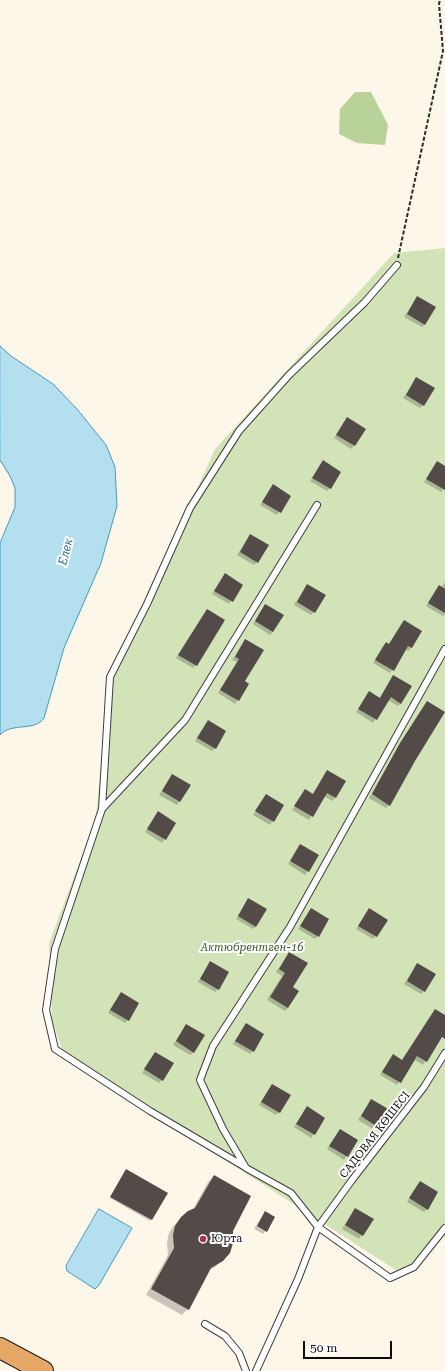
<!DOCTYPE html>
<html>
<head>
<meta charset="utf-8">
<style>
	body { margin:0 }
	#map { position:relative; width:445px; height:1371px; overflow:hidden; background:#fdf7ea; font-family:"Roboto Serif",serif }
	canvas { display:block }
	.scale { position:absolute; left:303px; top:1341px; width:89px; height:18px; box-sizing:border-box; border:2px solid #0a0a0a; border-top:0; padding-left:5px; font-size:12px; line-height:14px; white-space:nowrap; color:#0a0a0a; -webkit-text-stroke:3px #fff; paint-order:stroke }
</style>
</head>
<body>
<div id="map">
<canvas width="445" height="1371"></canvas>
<div class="scale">50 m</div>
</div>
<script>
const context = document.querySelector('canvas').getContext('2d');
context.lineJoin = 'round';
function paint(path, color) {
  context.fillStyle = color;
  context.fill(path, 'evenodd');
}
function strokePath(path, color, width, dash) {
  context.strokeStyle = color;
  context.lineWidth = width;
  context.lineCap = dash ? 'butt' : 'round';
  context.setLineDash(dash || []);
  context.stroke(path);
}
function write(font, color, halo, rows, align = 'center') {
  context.font = font + ' "Roboto Serif",serif';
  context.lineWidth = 4;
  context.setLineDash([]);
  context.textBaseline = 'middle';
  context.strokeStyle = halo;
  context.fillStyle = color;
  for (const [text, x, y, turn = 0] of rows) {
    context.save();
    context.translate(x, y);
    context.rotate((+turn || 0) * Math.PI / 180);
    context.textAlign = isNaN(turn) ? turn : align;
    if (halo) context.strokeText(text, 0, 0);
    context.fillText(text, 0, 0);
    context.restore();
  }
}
paint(new Path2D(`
	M445 248V1236H444L402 1274 64 1056 52 1020 49 943 96 818 108 686 215 449 394 253Z`), '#d3e3b8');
paint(new Path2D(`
	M355 92H371L388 125 385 145 357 143 339 134 340 109Z`), '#b8d299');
const water = new Path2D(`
	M0 346 11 356 53 384 77 409 106 445 115 467 117 506 101 563 64 648 44 718C35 732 11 722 0 735V543L15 507V488L10 476 0 460Z
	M99 1209 132 1228 99 1285 95 1289 67 1271 66 1266Z`);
paint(water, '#b4dfee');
strokePath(water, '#4499bd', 1);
paint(new Path2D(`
	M417 297 425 324 422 327 404 317Z
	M416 379 423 405 420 408 403 398Z
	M347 419 354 446 351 449 334 438Z
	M323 462 330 488 327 491 310 481Z
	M437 463 445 467V488L441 492 424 482Z
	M273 486 290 496 277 515 260 505Z
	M250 535 257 562 254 565 237 555Z
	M225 575 242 585 229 604 212 594Z
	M445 582V614L443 616 426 606 436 590 439 586 441 588Z
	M307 585 314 612 311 615 294 605Z
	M265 605 273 632 270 635 253 624Z
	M207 610 196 665 193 668 176 658Z
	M404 621 421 631 411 648 408 651 406 649 390 673 373 663 383 646 386 643 388 645Z
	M245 640 244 682 248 684 235 704 218 693 237 662 232 660Z
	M393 676 401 703 398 706 388 700 373 723 356 712 369 693 379 699Z
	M427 702 433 728 389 805 386 808 369 798 398 747Z
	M208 721 215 748 212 751 195 741Z
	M328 771 345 781 335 798 332 801 324 796 309 820 292 810 305 790 312 795Z
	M172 775 189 785 177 805 159 795Z
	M266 795 283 805 270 825 253 815Z
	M158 813 175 823 162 843 145 832Z
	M301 845 318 855 305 875 288 864Z
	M248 900 256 926 253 929 236 919Z
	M311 909 318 936 315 939 298 929Z
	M369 910 376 936 373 939 356 929Z
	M289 953 292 988 288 1008 285 1011 267 1000 282 976 276 972Z
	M211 962 218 989 215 992 198 982Z
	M417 964 424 991 421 994 404 984Z
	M121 993 128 1020 125 1023 108 1013Z
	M445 1016V1033L439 1040 423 1065 415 1060 397 1085 380 1075 393 1055 402 1061Z
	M246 1024 253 1051 250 1054 233 1044Z
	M186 1025 194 1052 190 1055 173 1045Z
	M155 1053 162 1080 159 1083 142 1073Z
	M272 1085 279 1112 276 1115 259 1105Z
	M371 1100 378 1127 375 1130 358 1120Z
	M307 1108 324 1118 311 1138 294 1127Z
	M340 1130 357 1140 344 1160 327 1149Z
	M126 1170 166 1193 150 1221 110 1198Z
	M214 1176 232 1231 222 1260 215 1267 208 1271 188 1309 182 1315 146 1295 168 1255 167 1242 169 1233 174 1225 181 1218 192 1211 208 1182Z
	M420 1182 427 1209 424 1212 407 1202Z
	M355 1209 372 1219 359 1239 342 1229Z
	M265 1212 266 1231 263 1234 254 1229Z`), '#0003');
paint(new Path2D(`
	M417 296 436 307 425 325 407 314Z
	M416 377 435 388 424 406 406 395Z
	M347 417 366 429 355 446 336 435Z
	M323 460 341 472 331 489 312 478Z
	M437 461 445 466V490L426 479Z
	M273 484 291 496 281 513 262 502Z
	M250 534 269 545 258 563 240 552Z
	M225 573 243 585 233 602 214 591Z
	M307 584 326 595 315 613 297 602Z
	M439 585 445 589V613L428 603Z
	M265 604 284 615 273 632 255 621Z
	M207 609 225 620 197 666 178 655Z
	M404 620 422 631 412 648 408 646 394 671 375 660 386 642 389 644Z
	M245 639 264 650 245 681 249 684 239 701 220 690 239 659 235 657Z
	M393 675 412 686 401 704 391 697 377 720 358 709 369 691 380 698Z
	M427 701 445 712 415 761 390 806 372 794 400 743Z
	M208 720 226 731 216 749 197 738Z
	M327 770 346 781 336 798 327 793 313 817 294 806 305 789 313 794Z
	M172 774 191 785 180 802 162 791Z
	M266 794 284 805 274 822 255 811Z
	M158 811 176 823 166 840 147 829Z
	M300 844 319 855 309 872 290 861Z
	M248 898 267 909 256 927 238 916Z
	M311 908 329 919 319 937 300 926Z
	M369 908 388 920 377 937 358 926Z
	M289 952 308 963 293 987 299 991 288 1008 270 997 285 973 279 969Z
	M210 961 229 972 219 990 200 979Z
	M417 963 436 974 425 992 407 981Z
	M121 992 139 1003 129 1021 110 1010Z
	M435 1009 445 1015V1039L442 1037 427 1062 417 1056 401 1083 382 1072 393 1054 402 1060Z
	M246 1023 264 1034 254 1052 235 1041Z
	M186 1024 205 1035 194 1053 176 1041Z
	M155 1052 174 1063 163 1081 144 1069Z
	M272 1084 291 1095 280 1113 261 1102Z
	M371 1099 390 1110 379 1128 361 1116Z
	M307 1106 325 1118 315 1135 296 1124Z
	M340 1129 358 1140 348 1157 329 1146Z
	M126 1169 168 1193 152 1220 110 1197Z
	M214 1175 251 1196 233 1231V1243L230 1253 223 1261 211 1268 189 1310 151 1289 174 1248 173 1235 175 1226 181 1217 188 1211 195 1208Z
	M420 1181 438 1192 428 1210 409 1198Z
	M355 1208 374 1219 363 1236 345 1225Z
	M265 1211 275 1217 267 1232 257 1226Z`), '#524b48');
const service = new Path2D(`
	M445 649 290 927 213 1046 200 1080 223 1129 246 1168 291 1193 318 1227 390 1278 414 1267 445 1228
	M102 809 110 677 147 604 190 508 239 431 289 375 365 302 397 265
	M245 1167 150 1111 55 1049 46 1010 55 949 102 809 185 720 317 505
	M205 1324 225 1336 239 1353 246 1371
	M256 1371 298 1279 318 1227 352 1180 424 1087 445 1053`);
const trunk = new Path2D(`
	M0 1348 43 1371`);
strokePath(service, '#3d3d3d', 8);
strokePath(trunk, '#1b1b1b', 22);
strokePath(new Path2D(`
	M398 258 443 51 439 4 440 0`), '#2c2c2c', 2, [4, 2]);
strokePath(service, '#fff', 6);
strokePath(trunk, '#e6a868', 20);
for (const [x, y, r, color] of [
	[203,1239,4,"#a34"]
]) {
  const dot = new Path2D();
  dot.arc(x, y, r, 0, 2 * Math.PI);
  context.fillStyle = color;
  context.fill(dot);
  strokePath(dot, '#fff', 1.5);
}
write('italic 11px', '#345a23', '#fff', [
	["Актюбрентген-16",252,948]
]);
write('11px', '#0a0a0a', '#fff', [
	["САДОВАЯ КӨШЕСІ",375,1135,-52]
]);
write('11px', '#0a0a0a', '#fff', [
	["Юрта",211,1239]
], 'left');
write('italic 12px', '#23698d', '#fff', [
	["Елек",66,552,-76]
]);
</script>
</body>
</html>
